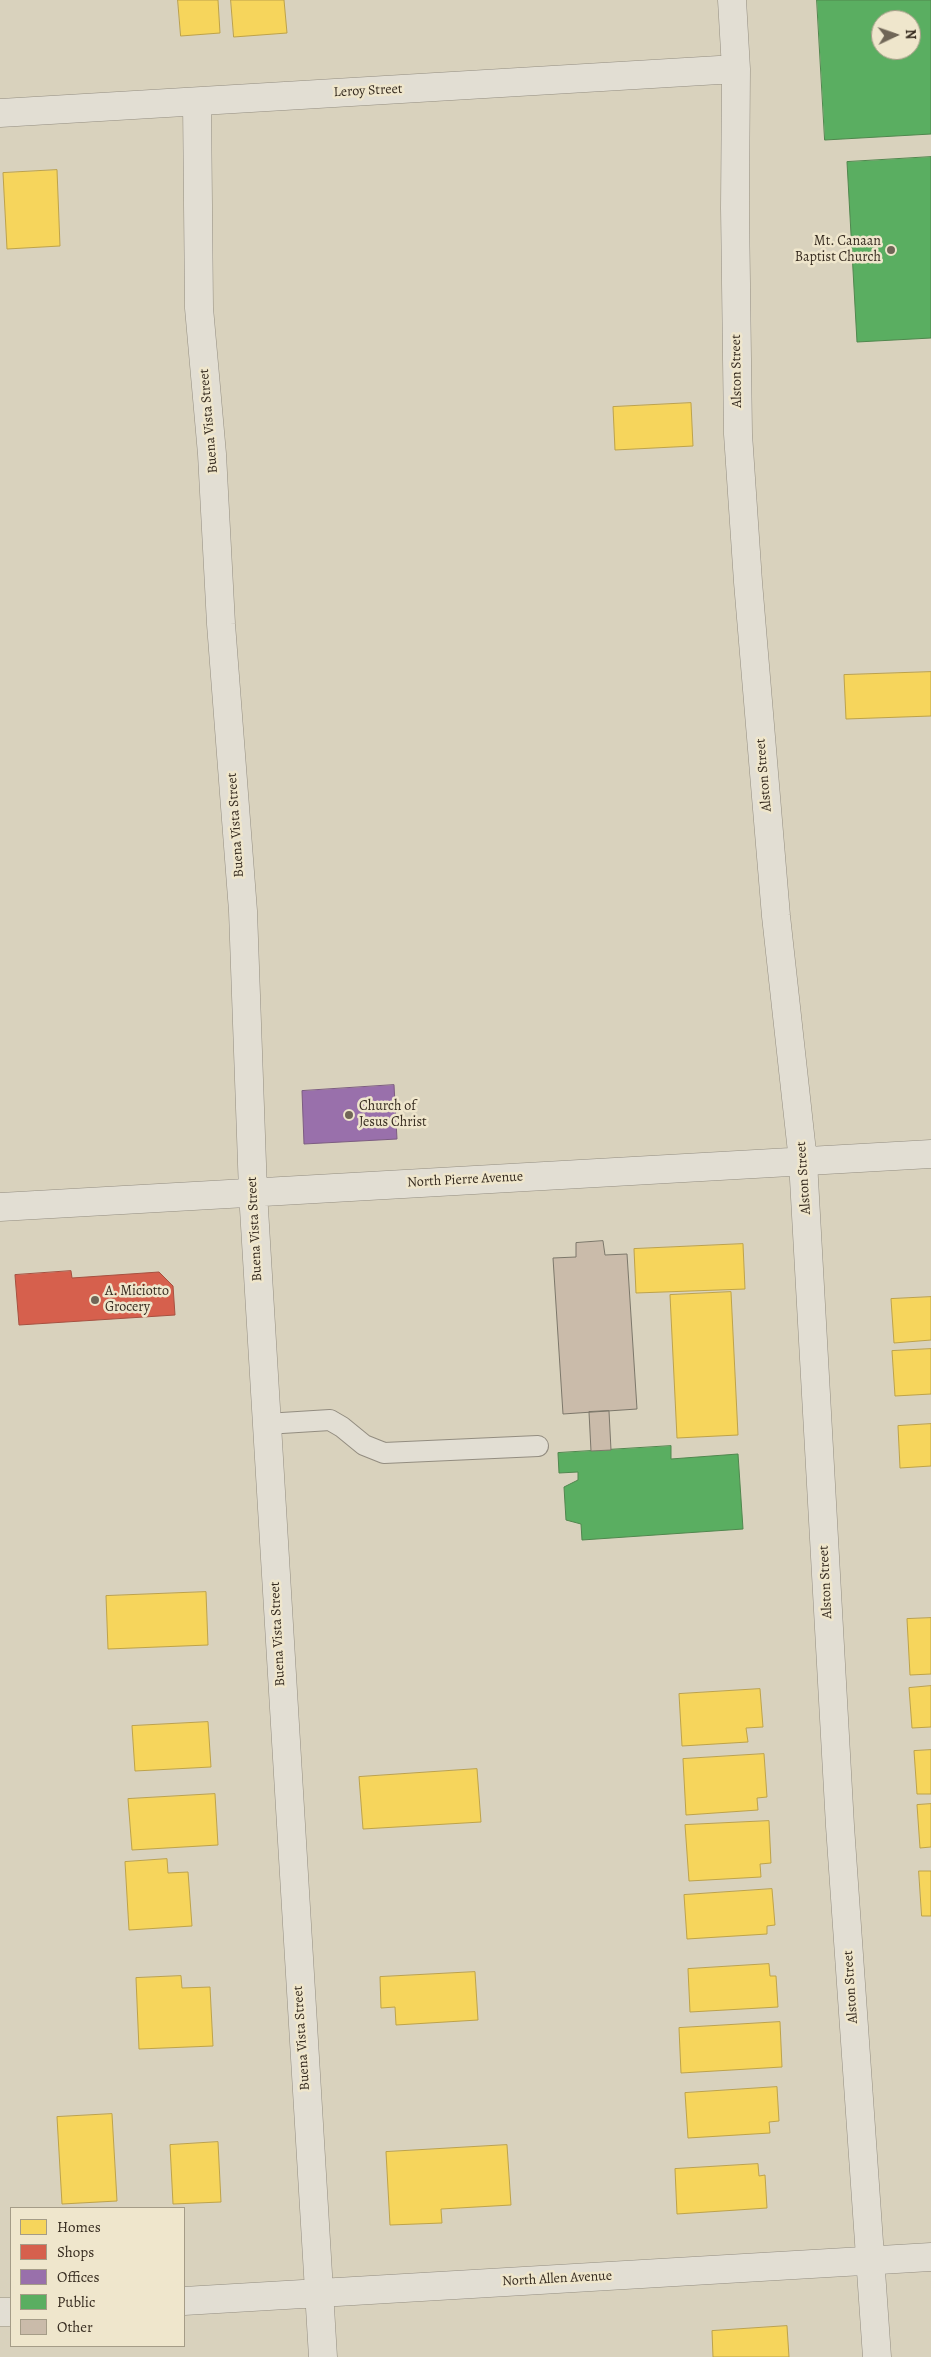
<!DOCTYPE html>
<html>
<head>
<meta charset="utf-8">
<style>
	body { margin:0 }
	#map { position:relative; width:931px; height:2357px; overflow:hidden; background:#d9d2bd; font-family:Alegreya,serif }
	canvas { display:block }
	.legend { position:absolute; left:10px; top:2207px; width:175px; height:140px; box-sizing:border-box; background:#efe6cc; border:1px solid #a59c87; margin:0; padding:6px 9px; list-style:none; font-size:15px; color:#372c20 }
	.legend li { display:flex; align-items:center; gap:10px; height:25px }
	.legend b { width:25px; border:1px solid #a59c87 }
	.north { position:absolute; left:871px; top:10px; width:50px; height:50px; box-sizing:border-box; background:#efe6cc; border:1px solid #a59c87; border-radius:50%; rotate:87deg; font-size:14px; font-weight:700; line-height:20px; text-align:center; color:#372c20 }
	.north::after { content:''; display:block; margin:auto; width:18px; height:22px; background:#706657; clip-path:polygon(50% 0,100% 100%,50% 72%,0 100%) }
</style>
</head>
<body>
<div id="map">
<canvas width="931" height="2357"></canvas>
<ul class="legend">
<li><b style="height:14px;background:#f6d55c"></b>Homes</li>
<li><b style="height:14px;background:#d6604d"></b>Shops</li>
<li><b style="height:14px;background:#9970ab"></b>Offices</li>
<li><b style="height:14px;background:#5aae61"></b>Public</li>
<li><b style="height:14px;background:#cabbaa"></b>Other</li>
</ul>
<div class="north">N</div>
</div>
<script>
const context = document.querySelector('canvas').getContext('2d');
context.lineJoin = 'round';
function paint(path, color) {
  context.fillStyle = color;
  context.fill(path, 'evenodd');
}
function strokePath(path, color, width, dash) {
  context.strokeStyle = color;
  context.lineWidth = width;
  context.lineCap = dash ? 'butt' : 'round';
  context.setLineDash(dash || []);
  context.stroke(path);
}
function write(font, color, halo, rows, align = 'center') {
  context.font = font + ' Alegreya,serif';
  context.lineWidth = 5;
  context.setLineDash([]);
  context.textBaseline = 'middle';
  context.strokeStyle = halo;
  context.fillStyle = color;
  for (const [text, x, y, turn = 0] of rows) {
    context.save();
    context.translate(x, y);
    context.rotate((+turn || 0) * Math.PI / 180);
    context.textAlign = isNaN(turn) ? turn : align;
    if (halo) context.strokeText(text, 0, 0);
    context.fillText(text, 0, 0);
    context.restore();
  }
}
const homes = new Path2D(`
	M178 0H218L220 33 181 36Z
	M231 0H284L287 33 234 37Z
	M57 170 60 246 7 249 3 173Z
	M691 403 693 446 615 450 613 407Z
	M931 672V716L846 719 844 675Z
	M743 1244 745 1289 636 1293 634 1249Z
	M731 1292 738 1435 677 1438 670 1295Z
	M931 1297V1340L894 1343 891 1299Z
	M931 1349V1394L895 1396 892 1351Z
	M931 1424V1466L900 1468 898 1426Z
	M206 1592 208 1645 108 1649 106 1596Z
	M931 1618V1674L910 1675 907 1619Z
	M931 1686V1727L912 1728 909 1688Z
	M760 1689 763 1727 746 1728 748 1742 682 1746 679 1694Z
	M208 1722 211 1767 135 1771 132 1726Z
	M931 1750V1794H917L914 1751Z
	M764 1754 767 1797 757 1798 758 1810 686 1815 683 1759Z
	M477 1769 481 1822 363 1829 359 1777Z
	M215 1794 218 1845 132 1850 128 1799Z
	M931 1804V1847L920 1848 917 1805Z
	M769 1821 771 1863 760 1864 761 1877 689 1881 685 1825Z
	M167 1859 168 1873 188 1872 192 1926 129 1930 125 1862Z
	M919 1871H931V1916H922Z
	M772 1889 775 1925 767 1926V1934L687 1939 684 1895Z
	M769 1964 770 1976H776L778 2007 690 2012 688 1969Z
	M475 1972 478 2020 396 2025 395 2007 381 2008 380 1977Z
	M181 1976 182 1988 210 1987 213 2046 139 2049 136 1978Z
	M780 2022 782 2067 681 2073 679 2028Z
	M777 2087 779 2121 769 2122 770 2133 688 2138 685 2093Z
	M112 2114 117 2201 62 2204 57 2117Z
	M218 2142 221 2202 173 2204 170 2145Z
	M507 2145 511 2205 441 2209 442 2223 390 2225 386 2152Z
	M758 2164 759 2176 765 2175 767 2208 677 2214 675 2169Z
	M787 2326 789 2357H713L712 2331Z`);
paint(homes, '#f6d55c');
strokePath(homes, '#bda24a', 1);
const shops = new Path2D(`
	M71 1271 72 1278 159 1272 173 1286 175 1315 19 1325 15 1275Z`);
paint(shops, '#d6604d');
strokePath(shops, '#a65040', 1);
const offices = new Path2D(`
	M394 1085 397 1139 304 1144 302 1091Z`);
paint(offices, '#9970ab');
strokePath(offices, '#7c5c81', 1);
const public = new Path2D(`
	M817 0H931V134L825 140ZM881 20H911V50H881Z
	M931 157V338L857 342 847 162Z
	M671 1446V1459L738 1454 743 1529 582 1540 581 1524 566 1520 564 1487 578 1480V1472L559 1473 558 1453Z`);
paint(public, '#5aae61');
strokePath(public, '#50874e', 1);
const building = new Path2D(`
	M603 1241 605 1255 627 1254 637 1409 563 1414 553 1258 576 1257V1243Z
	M609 1411 611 1450 591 1451 589 1412Z`);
paint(building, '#cabbaa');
strokePath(building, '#7c776a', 1);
const service = new Path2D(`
	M266 1424 330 1420 342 1427 364 1445 384 1453 538 1446`);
const minor = new Path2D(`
	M732 0 736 69 735 208 738 434 748 582 776 916 803 1161 840 1826 877 2357
	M197 102 199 308 212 454 221 624 243 911 253 1192 323 2357
	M0 113 736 69
	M0 1207 931 1154
	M184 2301 931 2257
	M0 2312H11`);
strokePath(service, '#938d80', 22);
strokePath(minor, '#938d80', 29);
strokePath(service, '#e2ded3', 20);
strokePath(minor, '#e2ded3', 28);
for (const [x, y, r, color] of [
	[891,250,5,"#706657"],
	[349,1115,5,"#706657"],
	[95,1300,5,"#706657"]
]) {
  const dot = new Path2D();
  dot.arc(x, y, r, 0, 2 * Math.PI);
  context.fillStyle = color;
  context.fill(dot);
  strokePath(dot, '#efe6cc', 2);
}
write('14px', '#372c20', '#efe6cc', [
	["Leroy Street",368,91,-3],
	["Alston Street",737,371,-91],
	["Buena Vista Street",209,421,-95],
	["Alston Street",764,775,-95],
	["Buena Vista Street",236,825,-94],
	["Alston Street",804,1178,-94],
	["North Pierre Avenue",465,1180,-3],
	["Buena Vista Street",255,1229,-93],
	["Alston Street",826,1582,-93],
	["Buena Vista Street",278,1634,-93],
	["Alston Street",851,1987,-94],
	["Buena Vista Street",302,2038,-94],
	["North Allen Avenue",557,2279,-3]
]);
write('14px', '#372c20', '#efe6cc', [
	["Mt. Canaan",881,242,"right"],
	["Baptist Church",881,258,"right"],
	["Church of",359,1107],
	["Jesus Christ",359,1123],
	["A. Miciotto",105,1292],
	["Grocery",105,1308]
], 'left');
</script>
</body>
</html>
